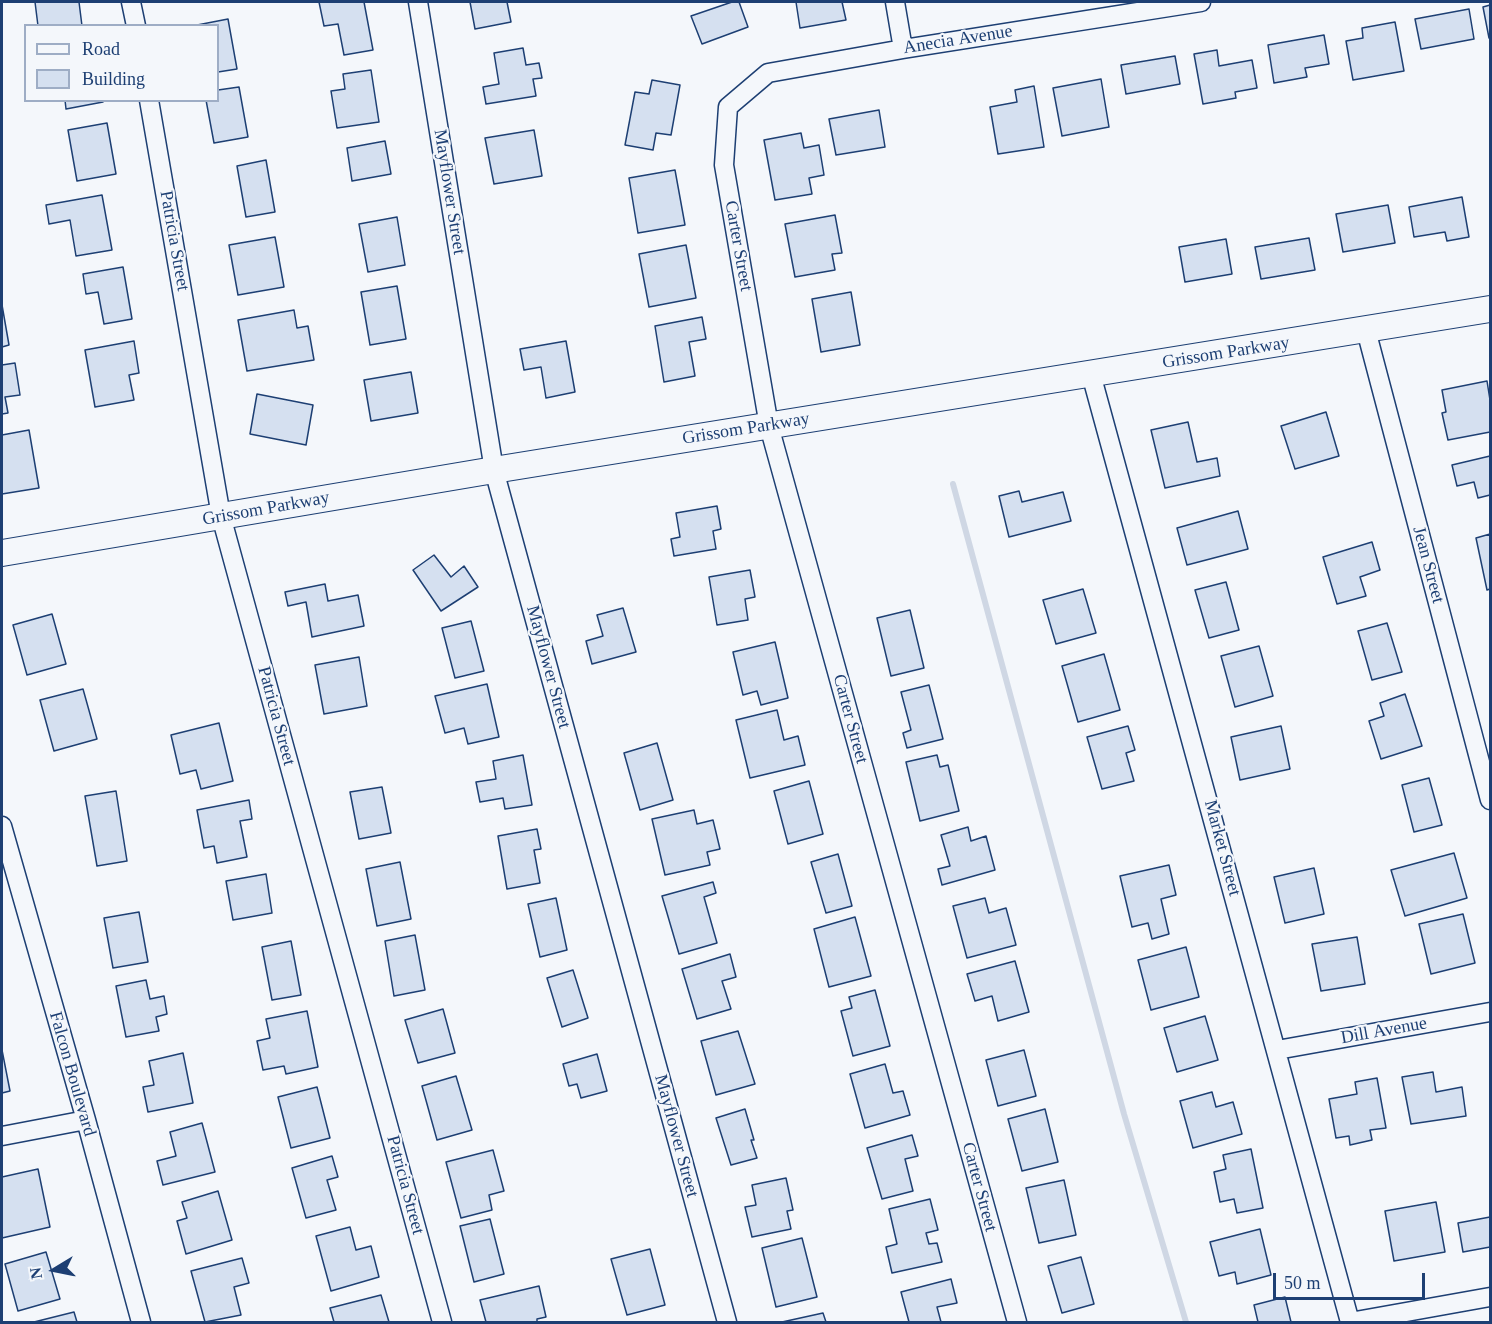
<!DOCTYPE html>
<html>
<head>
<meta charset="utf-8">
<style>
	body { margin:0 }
	#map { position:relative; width:1492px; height:1324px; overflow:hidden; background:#f4f7fb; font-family:Georgia,serif }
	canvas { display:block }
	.frame { position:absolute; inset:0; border:3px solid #1d3f73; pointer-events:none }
	.legend { position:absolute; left:24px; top:24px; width:195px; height:78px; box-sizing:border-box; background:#f4f7fb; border:2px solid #9eadc5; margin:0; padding:8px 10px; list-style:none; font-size:18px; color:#1d3f73 }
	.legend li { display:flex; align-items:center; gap:12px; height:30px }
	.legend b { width:30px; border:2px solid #9eadc5 }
	.north { position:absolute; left:24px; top:1240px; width:60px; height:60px; -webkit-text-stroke:4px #f4f7fb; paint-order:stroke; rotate:260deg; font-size:16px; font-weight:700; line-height:24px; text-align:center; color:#1d3f73 }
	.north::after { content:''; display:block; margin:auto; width:21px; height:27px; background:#1d3f73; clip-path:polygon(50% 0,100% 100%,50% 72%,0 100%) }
	.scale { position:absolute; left:1273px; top:1273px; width:152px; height:27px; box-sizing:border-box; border:3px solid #1d3f73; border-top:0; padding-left:8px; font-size:18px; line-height:21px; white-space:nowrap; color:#1d3f73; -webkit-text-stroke:4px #f4f7fb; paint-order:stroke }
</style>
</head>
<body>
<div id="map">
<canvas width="1492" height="1324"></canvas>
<div class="frame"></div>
<ul class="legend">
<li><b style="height:8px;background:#f4f7fb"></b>Road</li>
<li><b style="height:16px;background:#d5e0f0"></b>Building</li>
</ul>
<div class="north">N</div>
<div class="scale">50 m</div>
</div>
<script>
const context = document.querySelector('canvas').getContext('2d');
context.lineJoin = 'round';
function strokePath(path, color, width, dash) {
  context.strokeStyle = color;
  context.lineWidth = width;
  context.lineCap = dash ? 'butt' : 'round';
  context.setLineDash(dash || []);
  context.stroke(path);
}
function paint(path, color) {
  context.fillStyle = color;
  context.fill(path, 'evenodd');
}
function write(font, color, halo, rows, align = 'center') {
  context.font = font + ' Georgia,serif';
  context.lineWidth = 4.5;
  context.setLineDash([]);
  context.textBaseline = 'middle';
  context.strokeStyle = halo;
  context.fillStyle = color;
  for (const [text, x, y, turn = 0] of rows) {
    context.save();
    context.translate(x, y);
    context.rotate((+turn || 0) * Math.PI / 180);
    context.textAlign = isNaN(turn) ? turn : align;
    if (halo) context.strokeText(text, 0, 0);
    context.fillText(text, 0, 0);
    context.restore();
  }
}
strokePath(new Path2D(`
	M953 484 1124 1114 1186 1322`), '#cfd7e4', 6);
const building = new Path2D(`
	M35 2H79L82 26H38Z
	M319 2H364L373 50 344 55 338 24 324 26Z
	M470 2H507L511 22 475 29Z
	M732 2H739L748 27 702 44 691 16Z
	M796 2H842L846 20 800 28Z
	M1490 5V37L1489 38 1483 7Z
	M1469 9 1474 39 1421 49 1415 19Z
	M228 19 237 69 218 72V26H192Z
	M1395 22 1404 71 1353 80 1346 41 1363 38 1362 28Z
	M1324 35 1329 64 1305 68 1307 77 1274 83 1268 45Z
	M523 48 526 65 539 63 542 78 533 79 536 96 486 104 483 87 499 84 494 53Z
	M1217 50 1219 66 1252 60 1257 88 1235 92 1236 98 1203 104 1194 54Z
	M1175 56 1180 84 1126 94 1121 65Z
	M371 70 379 122 337 128 331 91 345 89 343 74Z
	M1101 79 1109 127 1062 136 1053 88Z
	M652 80 680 85 671 135 656 133 653 150 625 145 635 92 649 94Z
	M1034 86 1044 147 998 154 990 107 1017 102 1015 90Z
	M239 87 248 137 214 143 206 100H218V90Z
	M65 100H103V102L66 109Z
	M879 110 885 147 836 155 829 119Z
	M107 123 116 174 77 181 68 130Z
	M534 130 542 176 494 184 485 138Z
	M801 133 804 148 819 145 824 175 809 178 812 194 775 200 764 140Z
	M385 141 391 174 352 181 347 148Z
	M266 160 275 212 246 217 237 166Z
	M675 170 685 225 638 233 629 178Z
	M102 195 112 250 76 256 70 220 49 224 46 205Z
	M1462 197 1469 237 1447 241 1445 232 1414 237 1409 207Z
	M1388 205 1395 243 1343 252 1336 214Z
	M835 215 842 253 832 254 835 270 795 277 785 224Z
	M397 217 405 265 368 272 359 224Z
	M275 237 284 287 238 295 229 245Z
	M1309 238 1315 270 1261 279 1255 247Z
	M1226 239 1232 274 1185 282 1179 247Z
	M686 245 696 298 649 307 639 254Z
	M123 267 132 319 104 324 98 292 86 294 83 274Z
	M397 286 406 339 370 345 361 292Z
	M851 292 860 345 821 352 812 299Z
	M2 305 9 345 2 347Z
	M294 310 297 328 308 326 314 360 247 371 238 320Z
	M702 317 706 339 689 342 695 376 664 382 655 326Z
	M134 341 139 373 129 375 134 400 95 407 85 350Z
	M566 341 575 392 546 398 541 367 524 370 520 349Z
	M15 363 20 395 5 397 8 413 2 414V365Z
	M411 372 418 413 371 421 364 380Z
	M1487 381 1490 400V432L1448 440 1442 413 1446 412 1442 390Z
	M257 394 313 405 306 445 250 434Z
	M1326 412 1339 456 1295 469 1281 426Z
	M1188 422 1197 462 1217 458 1220 476 1165 488 1151 430Z
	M29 430 39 488 2 494V435Z
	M1490 456V495L1478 498 1474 482 1457 486 1452 465Z
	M1019 491 1022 502 1063 492 1071 521 1009 537 999 496Z
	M717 506 721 529 713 531 716 549 674 556 671 539 680 537 676 513Z
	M1238 511 1248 549 1187 565 1177 528Z
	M1490 534V589L1487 590 1476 538Z
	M1372 542 1380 570 1360 577 1366 596 1337 604 1323 557Z
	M434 555 451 577 464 566 478 587 441 611 413 570Z
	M750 570 755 597 745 599 748 620 717 625 709 577Z
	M1226 582 1239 630 1209 638 1195 590Z
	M325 584 328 601 358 595 364 626 312 637 306 602 288 606 285 592Z
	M1083 589 1096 633 1056 644 1043 600Z
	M623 608 636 652 592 664 586 641 603 636 597 615Z
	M910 610 924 668 891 676 877 618Z
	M52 614 66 664 27 675 13 625Z
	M471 621 484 671 455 678 442 628Z
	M1387 623 1402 672 1372 680 1358 631Z
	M775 642 788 698 761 705 757 691 743 695 733 652Z
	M1259 646 1273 696 1235 707 1221 656Z
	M1104 654 1120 710 1078 722 1062 666Z
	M359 657 367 706 324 714 315 665Z
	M487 684 499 737 468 744 464 728 445 733 435 696Z
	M929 685 943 739 907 748 903 733 911 730 901 692Z
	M83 689 97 739 54 751 40 700Z
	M1405 694 1422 746 1381 759 1369 721 1384 716 1380 703Z
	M777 710 784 740 798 736 805 765 750 778 736 720Z
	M219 723 233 781 201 789 196 770 180 774 171 735Z
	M1128 726 1135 750 1126 753 1134 781 1102 789 1087 737Z
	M1281 726 1290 769 1240 780 1231 737Z
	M657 743 673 800 640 810 624 753Z
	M523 755 532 805 505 809 503 798 480 802 476 782 496 779 493 761Z
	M937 755 940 767 948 765 959 811 920 821 906 762Z
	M1429 778 1442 825 1414 832 1402 785Z
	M809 781 823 834 788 844 774 791Z
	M382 787 391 833 359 839 350 792Z
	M116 791 127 861 97 866 85 796Z
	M249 800 252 819 240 821 247 857 217 863 214 846 204 848 197 810Z
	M694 810 697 824 713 820 720 849 707 852 710 865 665 875 652 819Z
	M968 827 971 841 986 836 995 870 942 885 938 869 950 866 941 835Z
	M537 829 541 849 534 850 540 883 507 889 498 836Z
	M1454 853 1467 898 1405 916 1391 870Z
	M838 854 852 906 826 913 811 862Z
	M400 862 411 919 377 926 366 869Z
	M1169 865 1176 895 1161 899 1169 934 1152 939 1148 923 1132 927 1120 876Z
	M1314 868 1324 914 1285 923 1274 877Z
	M266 874 272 913 233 920 226 881Z
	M713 882 716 893 704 897 717 943 679 954 662 896Z
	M556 898 567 950 540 957 528 904Z
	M985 898 989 913 1006 908 1016 945 967 958 953 906Z
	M139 912 148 962 113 968 104 918Z
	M1463 914 1475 963 1431 974 1419 924Z
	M855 917 871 976 829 987 814 929Z
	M415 935 425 990 394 996 385 941Z
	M1357 937 1365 984 1321 991 1312 944Z
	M291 941 301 995 272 1000 262 947Z
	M1186 947 1199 997 1151 1010 1138 960Z
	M730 954 736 977 722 981 731 1009 697 1019 682 969Z
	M1015 961 1029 1012 998 1021 992 996 975 1001 967 974Z
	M573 970 588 1018 562 1027 547 978Z
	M146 980 150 999 164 996 167 1014 156 1017 159 1031 126 1037 116 986Z
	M875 990 890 1046 853 1056 841 1011 852 1008 849 997Z
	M443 1009 455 1053 418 1063 405 1020Z
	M307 1011 318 1067 286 1074 284 1066 263 1070 257 1041 270 1038 266 1019Z
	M1205 1016 1218 1060 1177 1072 1164 1028Z
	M738 1031 755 1084 716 1095 701 1041Z
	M2 1050 10 1091 2 1093Z
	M1024 1050 1036 1096 998 1106 986 1060Z
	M183 1053 193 1103 148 1112 143 1087 154 1085 149 1061Z
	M597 1054 607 1091 581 1098 577 1084 569 1086 563 1064Z
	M885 1064 893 1093 903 1091 910 1115 865 1128 850 1074Z
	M1433 1072 1436 1092 1462 1087 1466 1116 1411 1124 1402 1077Z
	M456 1076 472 1130 437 1140 422 1086Z
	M1377 1078 1386 1128 1370 1130 1372 1140 1350 1145 1349 1136 1336 1138 1329 1099 1357 1094 1355 1082Z
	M317 1087 330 1138 291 1148 278 1097Z
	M1212 1092 1216 1107 1233 1102 1242 1134 1193 1148 1180 1101Z
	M745 1109 754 1140H751L757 1158 731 1165 716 1118Z
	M1045 1109 1058 1162 1022 1171 1008 1119Z
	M202 1123 215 1172 163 1185 157 1161 176 1156 170 1132Z
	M912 1135 918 1156 905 1159 913 1191 882 1199 867 1148Z
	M1251 1149 1263 1208 1237 1213 1234 1199 1220 1202 1214 1172 1226 1169 1223 1155Z
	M493 1150 504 1191 489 1195 492 1210 461 1218 446 1162Z
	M332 1156 338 1177 327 1180 336 1210 306 1218 292 1168Z
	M38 1169 50 1227 2 1238V1177Z
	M786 1178 793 1210 787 1211 791 1229 752 1237 745 1207 756 1205 752 1185Z
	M1064 1180 1076 1235 1039 1243 1026 1188Z
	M218 1191 232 1240 186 1254 177 1221 187 1218 182 1202Z
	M930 1199 938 1230 926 1233 929 1244 937 1243 942 1262 892 1273 886 1247 897 1244 889 1209Z
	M1436 1202 1445 1252 1394 1261 1385 1211Z
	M1490 1217V1247L1463 1252 1458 1223Z
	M490 1219 504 1274 474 1282 460 1226Z
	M350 1227 356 1250 371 1246 379 1277 331 1291 316 1236Z
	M1260 1229 1271 1275 1237 1284 1235 1272 1219 1276 1210 1242Z
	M802 1238 817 1297 776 1307 762 1248Z
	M650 1249 665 1305 627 1315 611 1259Z
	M46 1252 60 1299 18 1311 5 1264Z
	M1081 1257 1094 1304 1062 1313 1048 1266Z
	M242 1258 249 1283 234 1287 241 1315 205 1322 191 1271Z
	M951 1279 957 1303 937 1307 941 1322H909L901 1292Z
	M539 1286 546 1317 537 1319V1322H486L480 1300Z
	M381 1295 389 1322H334L330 1308Z
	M1285 1297 1291 1322H1258L1254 1305Z
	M74 1312 77 1322H34Z
	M823 1313 826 1322H782Z`);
paint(building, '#d5e0f0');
strokePath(building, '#1d3f73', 1.5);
const minor = new Path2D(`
	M131 2 136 26
	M418 2 494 470 727 1322
	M895 2 903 49
	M149 100 221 516 442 1322
	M1366 330 1490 800
	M1091 374 1350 1322
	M2 826 86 1120 141 1322
	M1277 1050 1490 1012
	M2 1136 86 1120
	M1017 1322 769 426 724 165 728 107 768 73 903 49 1201 2
	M1350 1322 1490 1297`);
const secondary = new Path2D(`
	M2 553 494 470 1490 309`);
strokePath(minor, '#1d3f73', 21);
strokePath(secondary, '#1d3f73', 28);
strokePath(minor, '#f4f7fb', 18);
strokePath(secondary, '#f4f7fb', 26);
write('18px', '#1d3f73', '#f4f7fb', [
	["Anecia Avenue",958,40,-9],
	["Mayflower Street",449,192,81],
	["Patricia Street",174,241,80],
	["Carter Street",738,246,80],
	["Grissom Parkway",1226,353,-9],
	["Grissom Parkway",746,429,-9],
	["Grissom Parkway",266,509,-10],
	["Jean Street",1428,565,75],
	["Mayflower Street",548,667,75],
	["Patricia Street",276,716,75],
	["Carter Street",850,719,75],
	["Market Street",1222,848,75],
	["Dill Avenue",1384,1031,-10],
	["Falcon Boulevard",72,1074,74],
	["Mayflower Street",676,1136,75],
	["Patricia Street",405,1185,75],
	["Carter Street",979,1187,75]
]);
</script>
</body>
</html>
